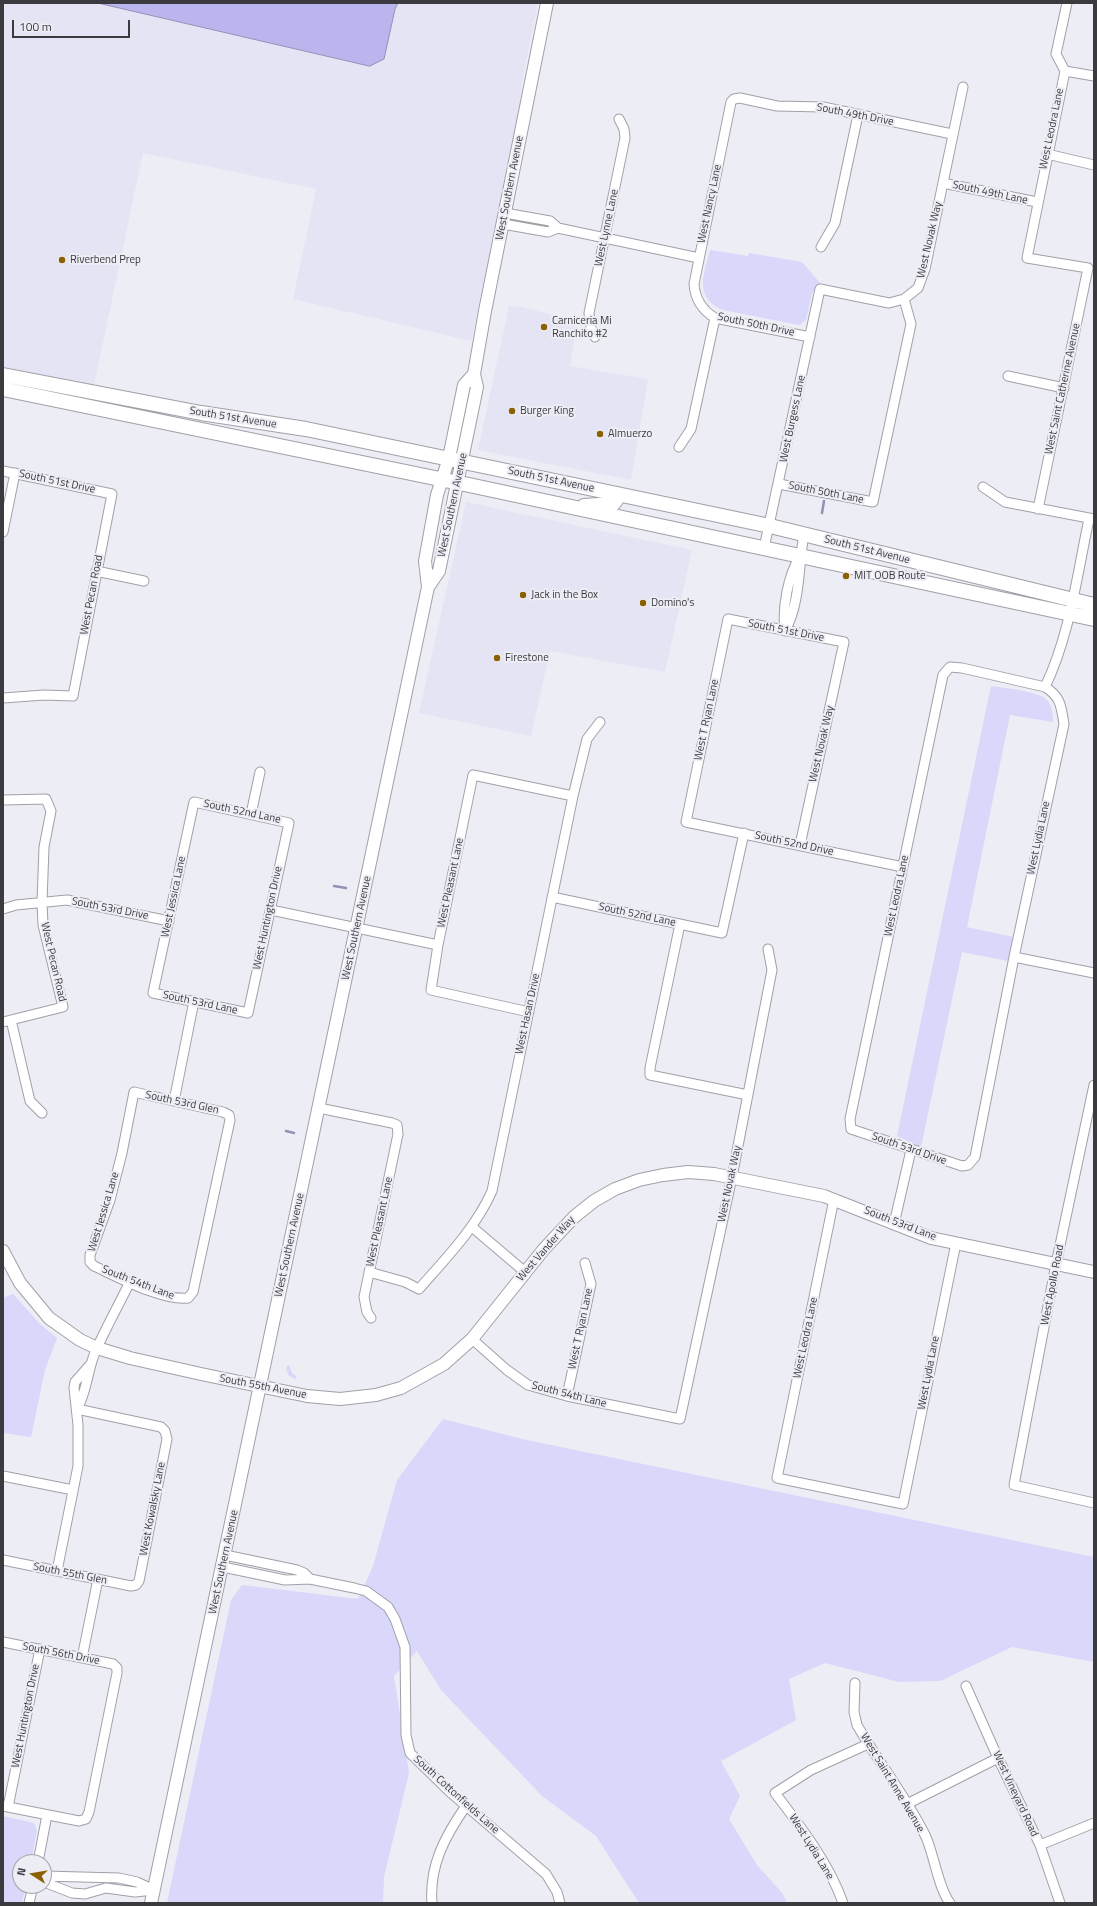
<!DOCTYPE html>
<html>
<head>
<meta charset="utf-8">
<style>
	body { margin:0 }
	#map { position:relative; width:1097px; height:1906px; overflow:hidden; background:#ededf5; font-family:"Titillium Web",sans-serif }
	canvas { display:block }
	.frame { position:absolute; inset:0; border:4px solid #3b3a3e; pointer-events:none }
	.north { position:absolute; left:12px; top:1854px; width:40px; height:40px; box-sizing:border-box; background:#ededf5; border:1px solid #a6a5ac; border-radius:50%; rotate:282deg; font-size:11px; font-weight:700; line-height:16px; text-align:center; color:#3b3a3e }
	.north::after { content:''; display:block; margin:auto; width:14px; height:18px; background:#8b6002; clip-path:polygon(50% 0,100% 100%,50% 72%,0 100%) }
	.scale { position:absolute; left:12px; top:20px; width:118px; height:18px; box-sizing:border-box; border:2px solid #3b3a3e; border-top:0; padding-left:5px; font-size:12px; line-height:14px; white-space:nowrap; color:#3b3a3e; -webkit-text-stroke:3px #ededf5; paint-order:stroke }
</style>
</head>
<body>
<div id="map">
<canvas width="1097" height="1906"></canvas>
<div class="frame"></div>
<div class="north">N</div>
<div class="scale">100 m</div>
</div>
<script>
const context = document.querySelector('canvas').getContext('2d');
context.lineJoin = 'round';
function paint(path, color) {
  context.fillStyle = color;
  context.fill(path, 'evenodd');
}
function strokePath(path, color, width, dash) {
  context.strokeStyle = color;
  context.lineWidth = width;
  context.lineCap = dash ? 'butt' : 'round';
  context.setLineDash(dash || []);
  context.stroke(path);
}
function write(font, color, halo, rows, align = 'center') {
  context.font = font + ' "Titillium Web",sans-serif';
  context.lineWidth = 4;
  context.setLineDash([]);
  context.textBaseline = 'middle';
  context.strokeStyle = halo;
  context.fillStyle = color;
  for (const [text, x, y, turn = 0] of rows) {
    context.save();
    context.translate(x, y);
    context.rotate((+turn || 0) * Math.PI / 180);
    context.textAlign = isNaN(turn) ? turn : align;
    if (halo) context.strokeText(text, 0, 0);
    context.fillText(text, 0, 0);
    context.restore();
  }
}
paint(new Path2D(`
	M3 3H538L522 82 518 122 471 341 293 299 316 189 143 153 94 385 3 368Z
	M509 306 522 307 577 321 570 366 648 379 631 480 478 450Z
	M466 502 692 550 665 672 550 651 531 736 419 713Z`), '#e5e4f4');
paint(new Path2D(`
	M710 250 748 256 749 253 802 262 820 283 812 293 806 320 799 325 723 310C693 297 704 275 710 250Z
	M991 686C1004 688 1036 691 1046 699 1052 705 1053 714 1053 722L1010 715 967 927 1013 937 1008 961 962 952 921 1147 897 1136Z
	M13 1294 40 1324 57 1338 45 1370 31 1437 3 1433V1298Z
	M289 1365 292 1373 297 1377 295 1379 289 1376 286 1369 287 1366Z
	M443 1419 522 1439 1094 1557V1662L1012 1647 940 1681 899 1682 825 1663 789 1679 796 1720 721 1761 740 1796 729 1819 757 1865 783 1894 787 1903H639L596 1836 542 1796 441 1690 417 1651 394 1676 409 1773 384 1877 383 1903H167L231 1600 242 1585 358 1599 373 1566 397 1480Z
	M3 1816 34 1823 37 1830 31 1862H20V1886H26L22 1903H3Z`), '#d9d7fa');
const water = new Path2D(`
	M98 3H398L395 9 384 59 370 66Z`);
paint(water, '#bab5ed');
strokePath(water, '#9490b8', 1);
strokePath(new Path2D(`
	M822 513 824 501
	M334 886 346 888
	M286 1131 294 1133`), '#9490b8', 2.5);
const street = new Path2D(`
	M1065 71 1094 76
	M1047 154 1094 165
	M943 183 1037 202
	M505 213 550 221 558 228 699 258
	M503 224 548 232 558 228
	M821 247 835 223 858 115
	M595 337 591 328 589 313 625 138 624 129 619 119
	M810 337 715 318C702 310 695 299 694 284L731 102 734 99 740 98 777 106 823 107 952 134
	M1008 376 1064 388
	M679 447 691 429 715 318
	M3 471 112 494 73 696 44 695 3 698
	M779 484 873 502 911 324 904 299 918 288 925 269 963 87
	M983 487 1005 502 1094 519
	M1038 509 1088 268 1027 258 1065 71 1056 54 1067 3
	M3 532 15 473
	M764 548 820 289 889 303 904 299
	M96 571 144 581
	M785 631C801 601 798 566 804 534
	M785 631C782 607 788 576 800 556
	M950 667 962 668 1045 687C1061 697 1061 706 1064 724L1014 957 975 1157 968 1165 962 1166 851 1129 850 1119 943 675Z
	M1045 687C1070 635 1077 575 1089 519
	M3 800 46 799 51 811 44 847 42 902 43 925 63 1007 3 1022
	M194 802 289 823 248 1013 153 993Z
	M251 814 260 772
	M800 845 844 642 728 619 686 822 903 867
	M552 897 722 933 744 833
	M3 909 16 905 67 900 169 921
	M271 910 438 945
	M680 924 650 1068V1075L748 1095
	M1014 957 1094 973
	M529 1012 431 990 438 945 473 775 573 796
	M11 1020 30 1101 42 1113
	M1094 1085 1056 1264 1014 1485 1094 1503
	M134 1092 223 1112 229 1115 230 1120 193 1292 188 1298C162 1301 118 1277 94 1266L90 1262V1255L110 1200 122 1153Z
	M174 1101 194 1001
	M319 1108 392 1123 397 1125 398 1134 364 1297 367 1312 371 1318
	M834 1199 777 1478 903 1504 956 1243
	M894 1224 911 1150
	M472 1227 525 1272
	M369 1272 405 1282 419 1289C446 1258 475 1229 492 1191L573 796 587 739 600 722
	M472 1339 507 1370 528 1385 567 1396 680 1419 732 1177 772 970 768 949
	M567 1396 591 1284 585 1263
	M77 1409C88 1390 87 1368 97 1348 107 1326 119 1304 130 1282
	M3 1476 73 1490
	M225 1555 297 1570 304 1573 310 1579
	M3 1560 131 1586 136 1585 139 1581 167 1439 165 1431 161 1427 77 1409
	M223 1567 285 1580 310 1579 354 1588 366 1591 388 1607 395 1619 405 1647 406 1735 410 1753 450 1792 546 1874 557 1892 560 1903
	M57 1571 78 1466V1425L74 1388 75 1382 90 1365
	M3 1642 113 1664 117 1668V1673L89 1812 86 1819 79 1821 3 1806
	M82 1658 98 1579
	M855 1683 854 1712 857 1725C879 1763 907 1798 926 1837 934 1855 939 1890 950 1903
	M966 1686 998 1758 1040 1845 1060 1903
	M907 1804 998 1758
	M8 1807 40 1649
	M1040 1845 1094 1823
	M38 1862 47 1815
	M44 1876 119 1878 137 1882 154 1890
	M44 1882 72 1893 85 1894 106 1888 135 1892 154 1890
	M29 1903 33 1886
	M432 1903C429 1866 445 1836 466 1806
	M843 1903C829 1863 800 1826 775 1793L811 1770 868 1744`);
const secondary = new Path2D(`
	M428 587 439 571 477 387 474 374 485 311 547 3
	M3 1251 20 1283 49 1318 80 1340 97 1348 130 1358 201 1374 307 1396 340 1399 376 1395 401 1388 444 1364 472 1339 544 1249 574 1217 594 1201 615 1189 639 1180 663 1175 688 1172 714 1174 824 1196 931 1238 1094 1272
	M151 1903 428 587 425 561 437 495 449 458 464 385 474 374`);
const primary = new Path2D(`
	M3 375 201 413 306 429 770 526 1094 605
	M3 389 469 485 1094 619
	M584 506 613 504 616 500 617 494`);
strokePath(street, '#a1a0a9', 11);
strokePath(secondary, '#a1a0a9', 14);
strokePath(primary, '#a1a0a9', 16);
strokePath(street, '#fff', 9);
strokePath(secondary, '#fff', 12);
strokePath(primary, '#fff', 14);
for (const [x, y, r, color] of [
	[62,260,4,"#8b6002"],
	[544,327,4,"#8b6002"],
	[512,411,4,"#8b6002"],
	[600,434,4,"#8b6002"],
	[846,576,4,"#8b6002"],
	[523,595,4,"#8b6002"],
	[643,603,4,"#8b6002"],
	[497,658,4,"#8b6002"]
]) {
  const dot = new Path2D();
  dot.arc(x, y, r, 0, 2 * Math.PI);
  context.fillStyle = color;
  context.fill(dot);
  strokePath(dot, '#ededf5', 1.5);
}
write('11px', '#3b3a3e', '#ededf5', [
	["South 49th Drive",855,115,11],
	["West Leodra Lane",1052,129,-78],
	["West Southern Avenue",510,188,-79],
	["South 49th Lane",990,193,12],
	["West Nancy Lane",710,204,-78],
	["West Lynne Lane",607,228,-78],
	["West Novak Way",930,240,-77],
	["South 50th Drive",756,325,12],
	["West Saint Catherine Avenue",1063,389,-78],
	["South 51st Avenue",233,418,9],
	["West Burgess Lane",793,419,-78],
	["South 51st Avenue",551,480,12],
	["South 51st Drive",57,482,12],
	["South 50th Lane",826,493,11],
	["West Southern Avenue",453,505,-78],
	["South 51st Avenue",867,550,14],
	["West Pecan Road",92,595,-79],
	["South 51st Drive",786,631,11],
	["West T Ryan Lane",707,720,-78],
	["West Novak Way",822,744,-77],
	["South 52nd Lane",242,812,12],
	["West Lydia Lane",1039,838,-78],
	["South 52nd Drive",794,844,12],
	["West Pleasant Lane",451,883,-78],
	["West Leodra Lane",897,896,-78],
	["West Jessica Lane",174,897,-78],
	["South 53rd Drive",110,909,11],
	["South 52nd Lane",637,915,12],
	["West Huntington Drive",268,918,-78],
	["West Southern Avenue",357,928,-78],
	["West Pecan Road",53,962,77],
	["South 53rd Lane",200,1003,12],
	["West Hasan Drive",528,1014,-78],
	["South 53rd Glen",182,1103,12],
	["South 53rd Drive",909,1149,19],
	["West Novak Way",730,1184,-78],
	["West Jessica Lane",104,1212,-73],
	["West Pleasant Lane",380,1222,-78],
	["South 53rd Lane",900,1224,21],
	["West Southern Avenue",290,1245,-78],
	["West Vander Way",546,1249,-49],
	["South 54th Lane",138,1283,21],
	["West Apollo Road",1053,1285,-79],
	["West T Ryan Lane",581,1329,-78],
	["West Leodra Lane",806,1338,-78],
	["West Lydia Lane",929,1373,-79],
	["South 55th Avenue",263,1387,11],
	["South 54th Lane",569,1395,14],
	["West Kowalsky Lane",153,1509,-79],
	["West Southern Avenue",224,1562,-78],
	["South 55th Glen",70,1574,11],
	["South 56th Drive",61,1654,11],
	["West Huntington Drive",26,1716,-79],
	["West Saint Anne Avenue",892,1783,59],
	["West Vineyard Road",1015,1794,65],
	["South Cottonfields Lane",456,1795,42],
	["West Lydia Lane",811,1847,58]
]);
write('11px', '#3b3a3e', '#ededf5', [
	["Riverbend Prep",70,260],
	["Carniceria Mi",552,321],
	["Ranchito #2",552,334],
	["Burger King",520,411],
	["Almuerzo",608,434],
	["MIT OOB Route",854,576],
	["Jack in the Box",531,595],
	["Domino's",651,603],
	["Firestone",505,658]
], 'left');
</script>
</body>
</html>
